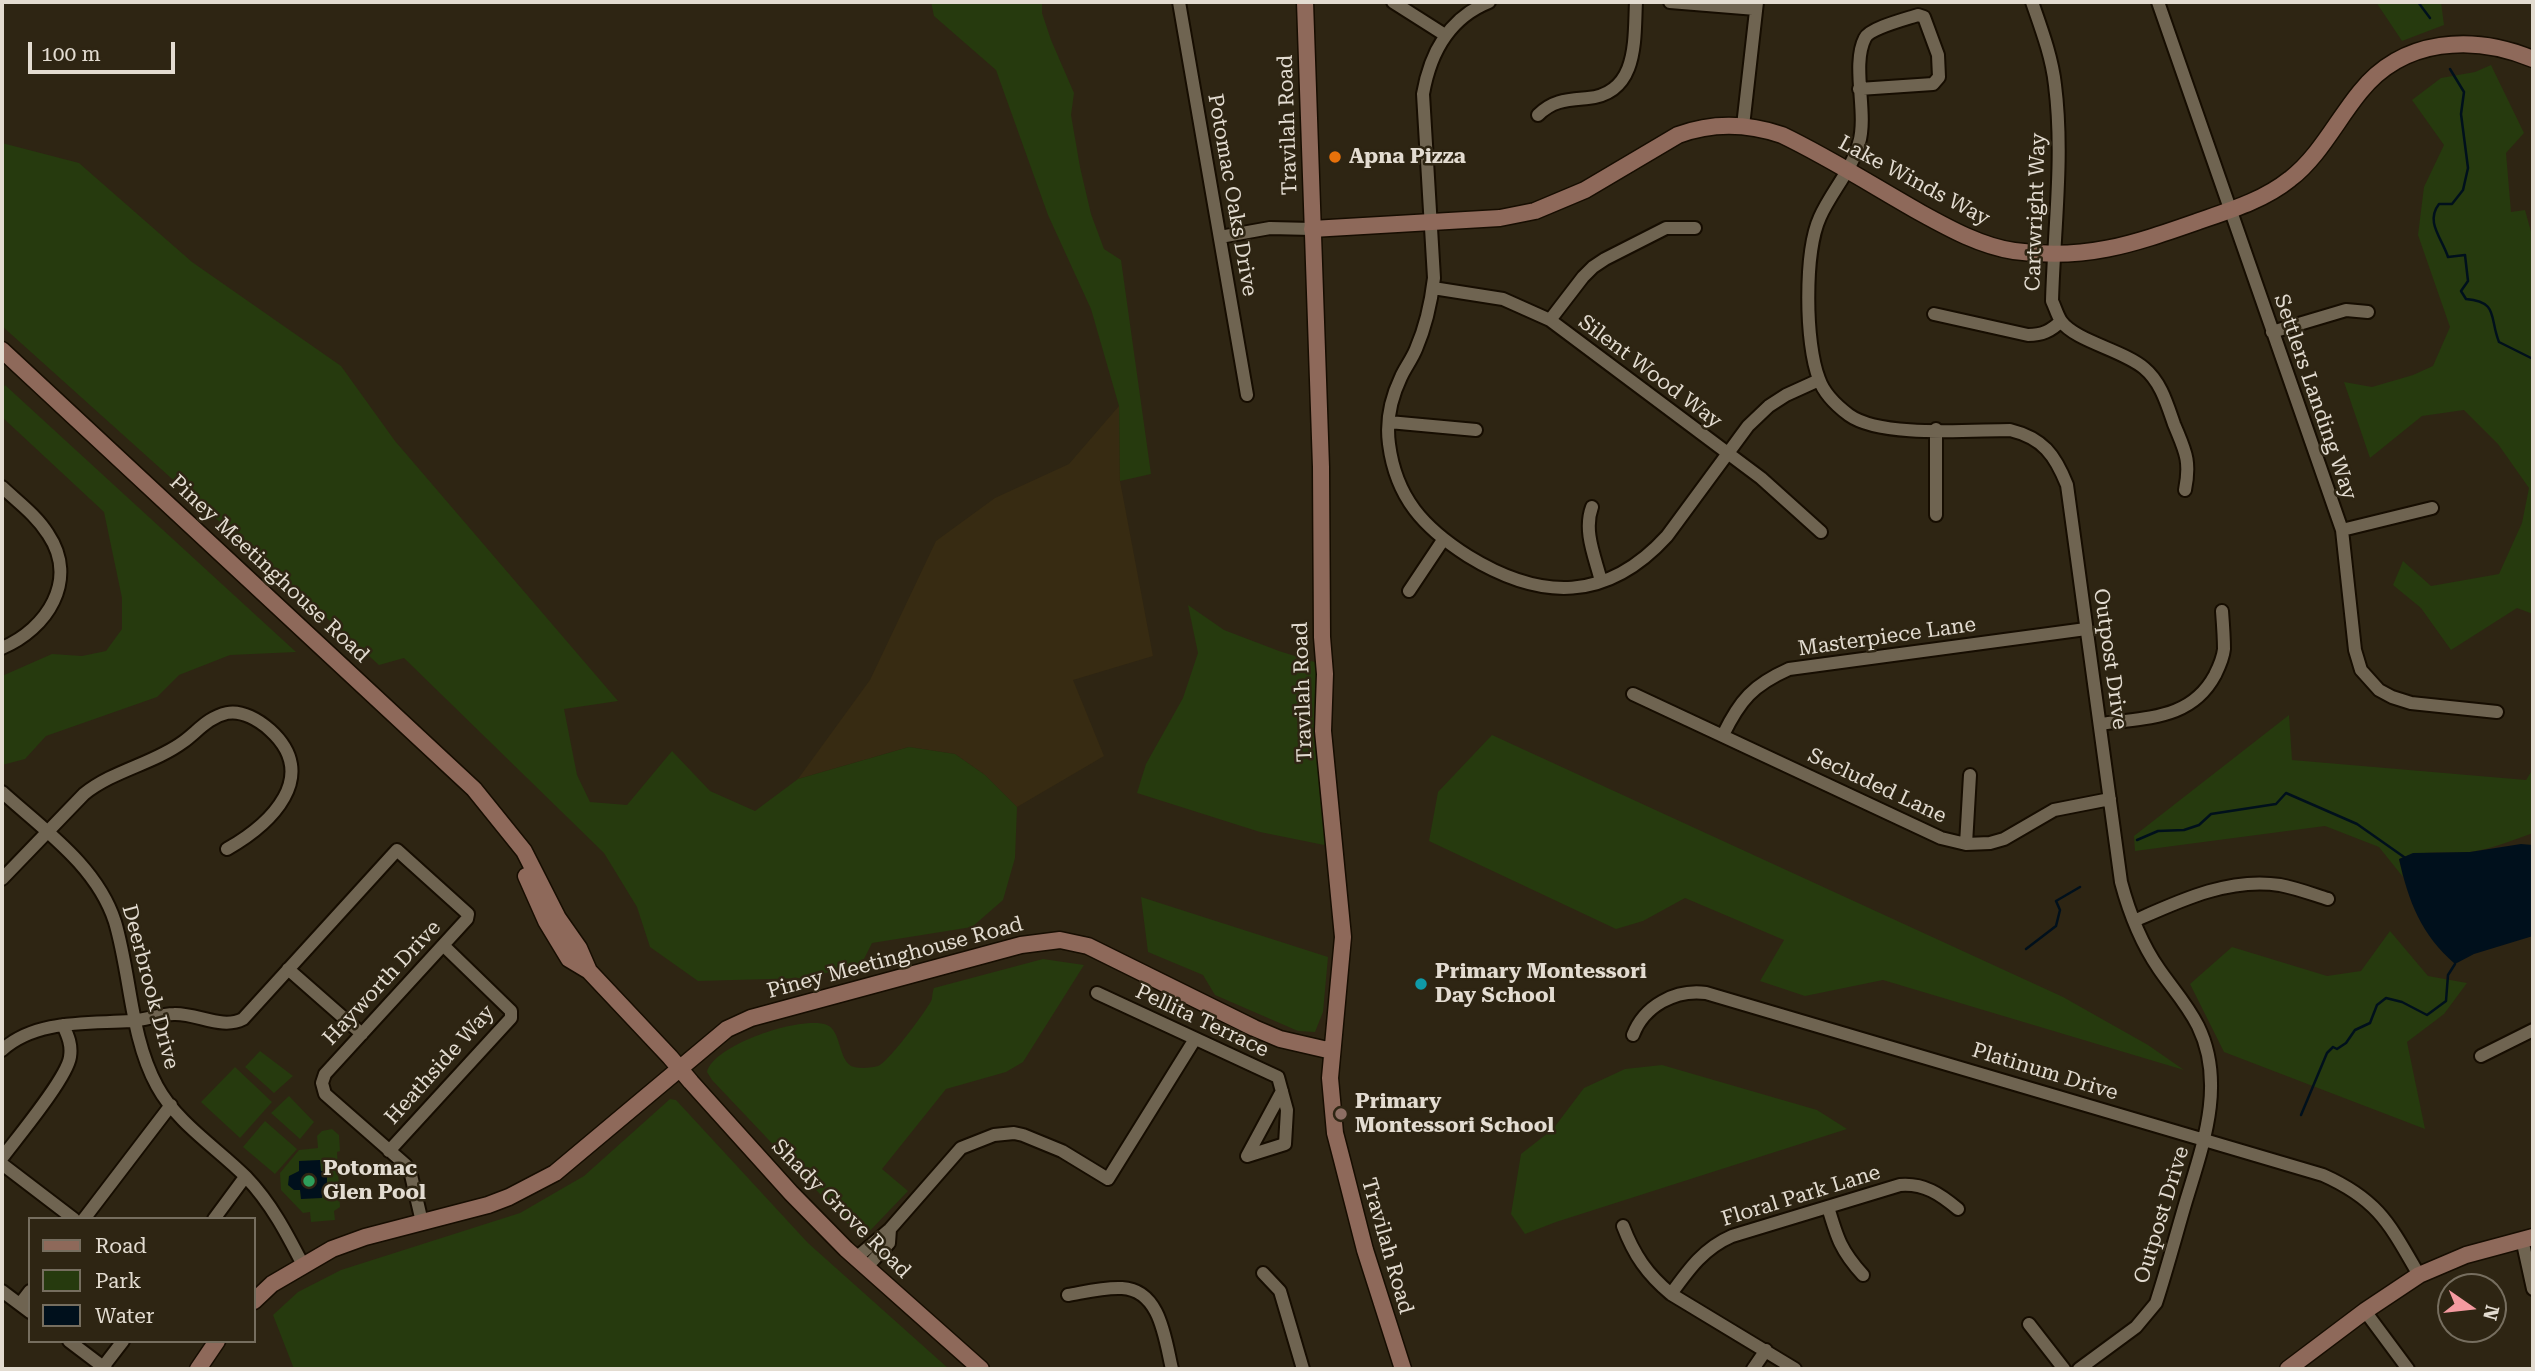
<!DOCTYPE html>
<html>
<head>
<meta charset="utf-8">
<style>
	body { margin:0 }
	#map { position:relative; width:2535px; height:1371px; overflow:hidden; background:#2e2513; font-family:"Roboto Serif",serif }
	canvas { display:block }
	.frame { position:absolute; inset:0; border:4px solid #e3dcd1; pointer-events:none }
	.legend { position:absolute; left:28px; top:1217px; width:228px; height:126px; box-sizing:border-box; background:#2e2513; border:2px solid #766e5f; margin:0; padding:9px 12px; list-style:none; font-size:21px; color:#e3dcd1 }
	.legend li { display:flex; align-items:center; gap:14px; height:35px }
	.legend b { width:35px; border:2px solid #766e5f }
	.north { position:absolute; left:2437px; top:1273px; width:70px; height:70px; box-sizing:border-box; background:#2e2513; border:2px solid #766e5f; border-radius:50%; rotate:104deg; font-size:19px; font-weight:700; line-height:28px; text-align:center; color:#e3dcd1 }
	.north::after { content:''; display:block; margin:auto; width:24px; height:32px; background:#f49aa0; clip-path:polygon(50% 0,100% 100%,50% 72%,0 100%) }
	.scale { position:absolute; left:28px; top:42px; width:147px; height:32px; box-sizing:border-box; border:4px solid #e3dcd1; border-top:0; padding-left:9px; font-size:21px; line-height:24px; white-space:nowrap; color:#e3dcd1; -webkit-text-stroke:5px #2e2513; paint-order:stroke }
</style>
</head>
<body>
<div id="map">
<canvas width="2535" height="1371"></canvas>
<div class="frame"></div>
<ul class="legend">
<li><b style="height:9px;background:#8e695a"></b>Road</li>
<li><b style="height:19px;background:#263a0e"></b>Park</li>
<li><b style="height:19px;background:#00101c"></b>Water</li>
</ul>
<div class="north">N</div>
<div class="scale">100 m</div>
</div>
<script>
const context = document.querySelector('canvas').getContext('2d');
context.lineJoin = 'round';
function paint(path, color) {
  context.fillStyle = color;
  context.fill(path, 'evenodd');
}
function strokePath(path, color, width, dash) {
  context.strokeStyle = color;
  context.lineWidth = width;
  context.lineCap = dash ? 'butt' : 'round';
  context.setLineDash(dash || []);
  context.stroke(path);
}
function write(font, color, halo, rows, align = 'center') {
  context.font = font + ' "Roboto Serif",serif';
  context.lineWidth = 5;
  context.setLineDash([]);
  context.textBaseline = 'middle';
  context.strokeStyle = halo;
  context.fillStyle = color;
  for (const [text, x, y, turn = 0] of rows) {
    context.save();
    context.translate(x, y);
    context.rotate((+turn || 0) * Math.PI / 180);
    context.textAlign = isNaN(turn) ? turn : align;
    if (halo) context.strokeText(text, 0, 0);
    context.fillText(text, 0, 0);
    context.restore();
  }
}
paint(new Path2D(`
	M1119 406 1120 481 1153 656 1073 680 1104 756 1017 807 985 775 955 754 909 747 798 779 870 680 936 541 995 498 1069 464Z`), '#372b12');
paint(new Path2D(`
	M931 2H1042V13L1051 40 1074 93 1071 115 1080 167 1091 214 1104 249 1121 260 1151 474 1120 481 1119 406 1091 309 1048 215 996 70 934 16Z
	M2376 2H2441L2444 25 2402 41Z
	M2491 65 2524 133 2506 153 2511 212 2525 210 2533 239V614L2517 608 2451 650 2421 608 2393 585 2403 561 2431 586 2499 574 2522 523 2529 488 2498 444 2464 410 2422 416 2370 458 2344 382 2372 387 2413 375 2433 366 2450 327 2418 235 2424 187 2444 145 2412 100 2441 78 2475 72Z
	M2 143 79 163 192 262 341 366 395 441 618 701 564 709 577 775 590 802 627 805 672 751 710 791 755 811 798 779 909 747 955 754 985 775 1017 807 1015 858 1003 900 972 927 872 943 861 965 804 978 698 981 650 947 637 907 604 853 404 658 379 665 2 326Z
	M5 385 296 652 230 655 179 675 157 697 46 736 25 759 2 765V676L52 654 82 656 106 651 122 629V598L104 512 2 417V389Z
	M1188 605 1224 630 1279 651 1324 665 1334 847 1260 832 1137 793 1146 764 1183 698 1198 653Z
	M2289 715 2292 760 2526 780 2533 769V833C2513 840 2492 849 2470 852 2446 854 2422 849 2399 859L2403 877 2379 847 2325 826 2135 851 2134 836Z
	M1492 735 2063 997 2148 1045 2184 1070 1883 980 1805 996 1760 981 1784 940 1685 898 1643 921 1616 929 1429 841 1438 792Z
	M1141 897 1328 957 1323 1012 1315 1032 1298 1031 1215 995 1203 975 1148 952Z
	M2390 931 2428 976 2467 983 2444 1014 2407 1042 2425 1129 2224 1052 2190 984 2232 947 2327 976 2361 971Z
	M1043 959 1084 965 1023 1062 1006 1072 946 1089 882 1169 908 1191 864 1237 856 1232 712 1080 707 1072C714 1044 803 1015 827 1025 841 1031 838 1057 851 1066 857 1069 872 1068 878 1066 887 1064 928 1009 932 999 932 998 933 989 934 988Z
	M260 1051 293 1076 274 1093 245 1067Z
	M1662 1065 1817 1110 1847 1129 1556 1222 1525 1234 1511 1214 1521 1154 1553 1129 1584 1088 1625 1069Z
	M235 1067 272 1102 240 1138 201 1102Z
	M289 1096 314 1122 300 1139 271 1113Z
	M670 1099 676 1100 808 1243 949 1369H294L273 1315 298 1292 341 1270 520 1213 584 1176Z
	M265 1121 297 1149 275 1174 243 1147Z
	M332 1129 339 1135 340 1151 337 1152 340 1207 334 1211 335 1220 311 1222 310 1212 303 1213 281 1190 280 1173 299 1150 318 1148 317 1136 322 1131Z`), '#263a0e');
paint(new Path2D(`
	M2521 844 2533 845V936L2474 954 2455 964C2421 934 2409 903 2399 859L2413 853 2470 852Z
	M320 1160 321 1171H327V1187H322V1198L301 1199 300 1190H294L288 1185 289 1176 299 1171V1161Z`), '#00101c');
strokePath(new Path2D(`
	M2418 2 2430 18
	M2450 69 2464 92 2461 114 2468 168 2463 190 2452 204H2439C2425 222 2442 238 2448 257L2465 255 2468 281 2461 291 2466 299C2499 302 2489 317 2499 342L2533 359
	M2137 840 2158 831 2184 830 2199 825 2211 814 2276 804 2286 793 2357 824 2404 857
	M2026 949 2056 926 2060 910 2056 901 2080 887
	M2301 1115 2327 1053 2333 1047 2337 1049 2346 1043 2355 1030 2370 1023 2377 1005 2386 998 2402 1002 2427 1015 2446 1001 2448 975 2455 964`), '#00101c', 2.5);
const street = new Path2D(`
	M1179 2 1247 395
	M1393 2 1445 35
	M1489 2C1449 18 1430 54 1423 94L1434 278C1431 303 1426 326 1416 349 1412 359 1405 368 1401 377 1391 398 1386 422 1389 444 1396 498 1424 528 1468 556 1541 601 1607 602 1667 536L1748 426 1769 406 1786 395 1819 380
	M1670 2 1756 9
	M2032 2C2041 28 2052 57 2055 85 2064 156 2054 229 2052 301 2055 307 2057 315 2061 321 2075 341 2123 350 2144 368 2161 382 2167 404 2174 424 2185 451 2191 460 2185 490
	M2158 2 2342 530 2355 650 2361 670 2379 690 2392 697 2411 703 2497 712
	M1859 89 1933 84 1939 77 1938 55 1924 17 1918 15C1906 19 1870 28 1865 38 1851 65 1868 113 1859 143 1852 170 1831 192 1820 217 1804 252 1805 344 1819 379 1824 394 1837 406 1849 415 1881 438 1970 430 2010 430 2043 438 2055 455 2067 485L2121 882C2129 912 2141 943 2159 969 2172 988 2187 1004 2198 1026 2226 1083 2203 1145 2186 1201 2176 1235 2167 1269 2156 1303L2136 1327 2079 1369
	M1538 115C1553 100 1567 100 1588 98 1639 93 1634 39 1636 2
	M1743 126 1757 2
	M1220 237 1270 228 1312 229
	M1433 288 1503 299 1550 320 1761 478 1821 532
	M1934 314 2028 335C2042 335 2051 331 2061 321
	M1550 320 1583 277 1593 267 1605 259 1666 228H1695
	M2272 332 2346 310 2368 312
	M1389 422 1476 430
	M1936 429V515
	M2 487C18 502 36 515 48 534 79 580 47 629 2 648
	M1592 507C1583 531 1595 557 1601 581
	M2342 530 2432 508
	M1409 591 1443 540
	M1633 694 1941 838 1966 844 1990 843 2004 839 2054 810 2110 799
	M2101 724C2146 717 2191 720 2215 675 2219 667 2223 659 2224 649 2224 637 2223 624 2222 611
	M1723 735C1740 700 1753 685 1789 669L2086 629
	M2 792C44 830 97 866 115 922 131 976 130 1036 157 1086 177 1123 217 1148 246 1177 271 1203 287 1234 303 1265
	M1966 844 1970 775
	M2 879 84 794C114 770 153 764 183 742 197 732 208 717 227 713 242 710 259 720 270 730 321 776 271 824 227 849
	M2134 921C2179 901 2229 877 2280 885 2296 888 2312 894 2328 899
	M288 969 362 1034
	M1097 993 1278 1077 1287 1110 1285 1144 1247 1156 1282 1091
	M1633 1035C1644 1006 1675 989 1706 993L2323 1175C2379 1200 2390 1225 2419 1275
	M2 1050C36 1019 88 1024 131 1021 146 1020 160 1014 174 1014 197 1013 222 1030 243 1019L397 850 468 914 467 919 325 1074 322 1083 325 1094 406 1165 411 1175 422 1222
	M2481 1056 2533 1030
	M389 1151 511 1018V1011L444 946
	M2 1158C17 1138 67 1078 70 1057 72 1045 68 1036 63 1025
	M2 1164 74 1219
	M1828 1207C1837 1238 1841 1251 1863 1275
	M84 1219 171 1105
	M214 1219 245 1177
	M1623 1226C1634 1255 1647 1274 1671 1294L1795 1369
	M2522 1239 2533 1289
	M856 1258 890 1229 961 1148 994 1135 1014 1133 1023 1135 1062 1151 1108 1179 1195 1039
	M866 1268 889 1243 890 1229
	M1263 1273 1280 1291 1303 1369
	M2 1291 30 1312
	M1671 1294C1689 1269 1704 1248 1732 1236L1900 1185C1924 1183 1940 1194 1958 1209
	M1068 1295C1085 1292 1104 1287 1122 1288 1161 1290 1165 1340 1172 1369
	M20 1304 30 1291
	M2365 1311 2408 1369
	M2029 1324 2064 1369
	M69 1341 106 1369
	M103 1367 123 1341
	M1753 1369 1766 1350`);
const secondary = new Path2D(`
	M1305 2 1321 467 1322 637 1325 674 1323 731 1343 937 1330 1078 1335 1133 1341 1156 1365 1250 1403 1369
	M1312 229 1500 218 1535 211 1585 190 1678 135C1713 122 1747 123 1782 135 1830 158 1875 187 1921 213 1950 229 1981 246 2014 251 2086 261 2133 244 2199 221 2231 210 2264 200 2290 179 2319 157 2337 120 2360 92 2403 38 2473 34 2533 59
	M2 350 474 789 524 851 558 918 579 948 589 971
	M526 876 546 921 569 959 589 971 670 1057 691 1082 791 1193 846 1249 981 1369
	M254 1301 272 1284 332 1249 365 1237 488 1205 509 1197 555 1173 727 1029 751 1018 1021 945 1060 940 1088 946 1254 1028 1280 1039 1332 1051
	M198 1369 217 1341
	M2288 1369 2365 1311 2419 1275 2466 1255 2533 1237`);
strokePath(street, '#160d01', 16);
strokePath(secondary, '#160d01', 19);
strokePath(street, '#6f6451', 12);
strokePath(secondary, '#8e695a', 16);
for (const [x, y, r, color] of [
	[1335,157,7,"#e8710a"],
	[1421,984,7,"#0f9aa8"],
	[1341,1114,7,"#8d6e63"],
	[309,1181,7,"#2e9e5b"]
]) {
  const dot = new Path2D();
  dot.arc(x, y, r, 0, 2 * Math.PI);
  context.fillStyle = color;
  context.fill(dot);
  strokePath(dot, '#2e2513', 2.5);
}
write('21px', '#e3dcd1', '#2e2513', [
	["Travilah Road",1288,125,-92],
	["Lake Winds Way",1914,181,28],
	["Potomac Oaks Drive",1232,195,80],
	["Cartwright Way",2036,212,-88],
	["Silent Wood Way",1650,372,37],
	["Settlers Landing Way",2315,397,71],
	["Piney Meetinghouse Road",269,569,43],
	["Masterpiece Lane",1887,637,-8],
	["Outpost Drive",2110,659,82],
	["Travilah Road",1303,692,-92],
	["Secluded Lane",1877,786,25],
	["Piney Meetinghouse Road",895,958,-15],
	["Hayworth Drive",382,983,-47],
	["Deerbrook Drive",150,987,75],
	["Pellita Terrace",1202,1021,25],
	["Heathside Way",440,1065,-48],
	["Platinum Drive",2045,1072,17],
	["Floral Park Lane",1801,1196,-17],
	["Shady Grove Road",841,1209,45],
	["Outpost Drive",2162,1215,-73],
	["Travilah Road",1387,1246,74]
]);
write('bold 21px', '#e3dcd1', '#2e2513', [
	["Apna Pizza",1349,157],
	["Primary Montessori",1435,972],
	["Day School",1435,996],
	["Primary",1355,1102],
	["Montessori School",1355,1126],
	["Potomac",323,1169],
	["Glen Pool",323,1193]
], 'left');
</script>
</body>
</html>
